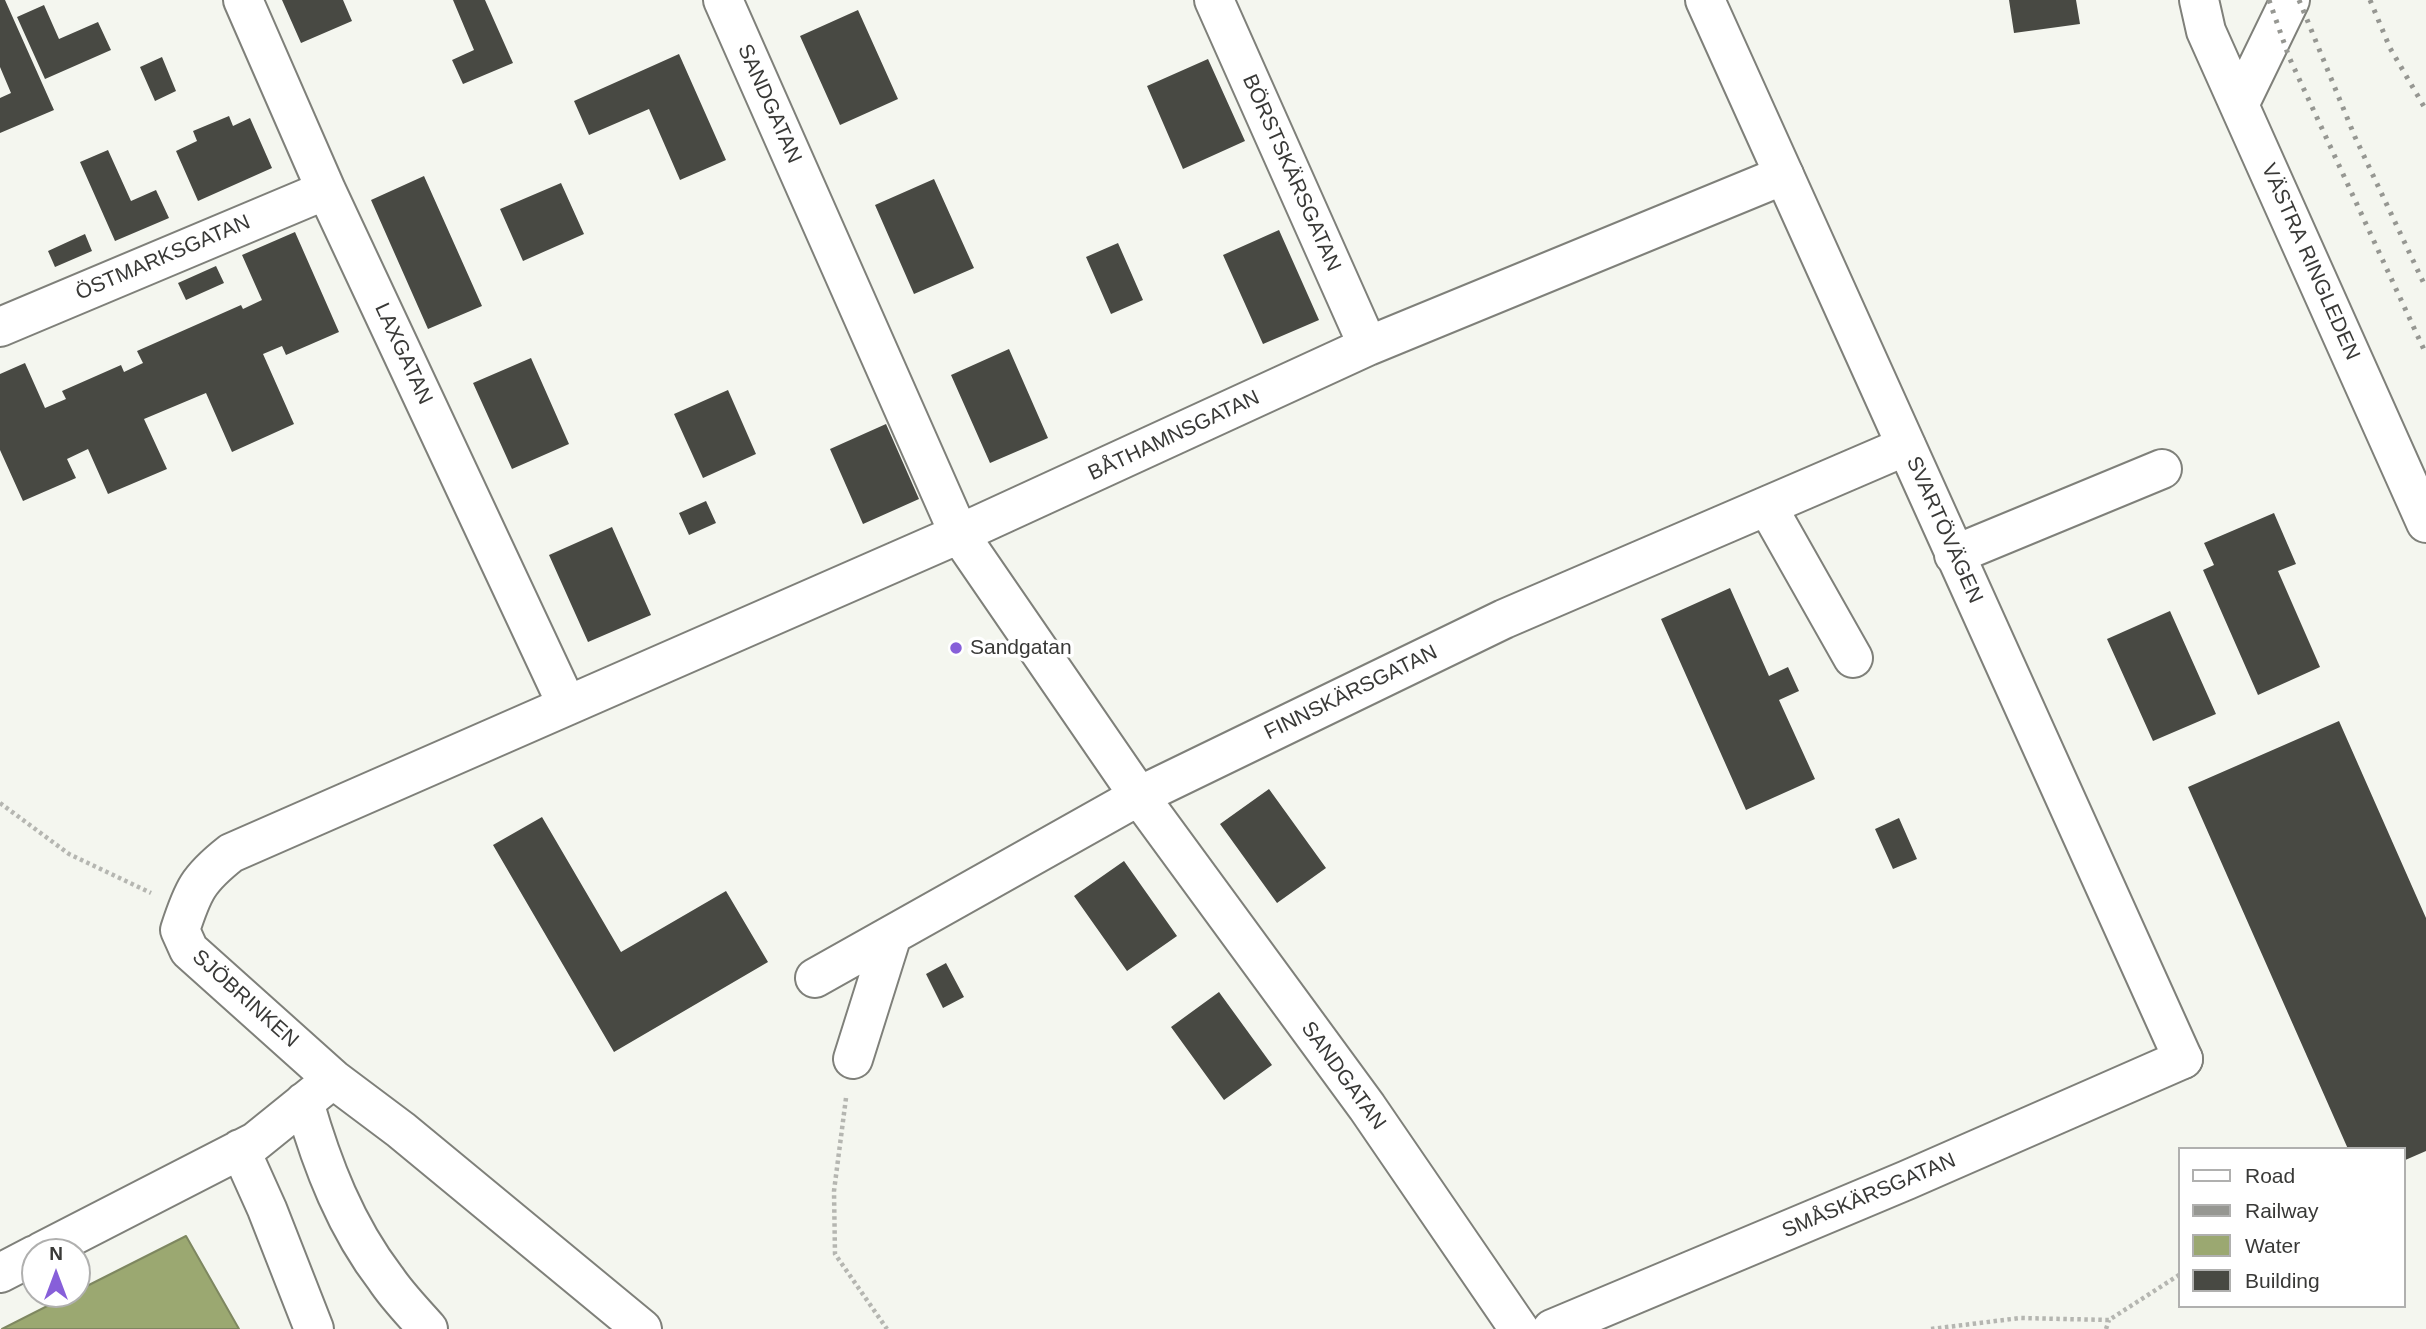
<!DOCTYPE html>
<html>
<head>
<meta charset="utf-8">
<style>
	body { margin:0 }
	#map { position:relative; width:2426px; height:1329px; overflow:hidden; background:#f4f6ef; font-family:Helvetica,sans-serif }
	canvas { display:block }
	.legend { position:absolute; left:2178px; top:1147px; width:228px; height:161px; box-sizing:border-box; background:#fff; border:2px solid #b0b0af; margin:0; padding:9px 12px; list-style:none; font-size:21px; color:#393937 }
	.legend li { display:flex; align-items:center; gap:14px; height:35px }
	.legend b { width:35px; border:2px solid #b0b0af }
	.north { position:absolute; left:21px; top:1238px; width:70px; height:70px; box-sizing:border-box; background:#fff; border:2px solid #b0b0af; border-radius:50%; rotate:0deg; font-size:19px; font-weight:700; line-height:28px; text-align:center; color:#393937 }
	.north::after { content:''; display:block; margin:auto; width:24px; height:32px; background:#875fd9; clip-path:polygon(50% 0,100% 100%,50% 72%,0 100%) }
</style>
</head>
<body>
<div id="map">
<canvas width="2426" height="1329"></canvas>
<ul class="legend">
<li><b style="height:9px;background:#fff"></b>Road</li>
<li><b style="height:9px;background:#969792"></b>Railway</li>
<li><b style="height:19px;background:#9ba871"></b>Water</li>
<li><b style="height:19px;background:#484943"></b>Building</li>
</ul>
<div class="north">N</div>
</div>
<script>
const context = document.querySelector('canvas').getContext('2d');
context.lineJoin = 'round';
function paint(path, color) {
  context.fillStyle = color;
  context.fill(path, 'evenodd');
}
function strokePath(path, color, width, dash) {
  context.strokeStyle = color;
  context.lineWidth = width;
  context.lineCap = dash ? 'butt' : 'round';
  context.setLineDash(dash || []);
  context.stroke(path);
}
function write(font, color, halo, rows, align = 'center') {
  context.font = font + ' Helvetica,sans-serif';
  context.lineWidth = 7;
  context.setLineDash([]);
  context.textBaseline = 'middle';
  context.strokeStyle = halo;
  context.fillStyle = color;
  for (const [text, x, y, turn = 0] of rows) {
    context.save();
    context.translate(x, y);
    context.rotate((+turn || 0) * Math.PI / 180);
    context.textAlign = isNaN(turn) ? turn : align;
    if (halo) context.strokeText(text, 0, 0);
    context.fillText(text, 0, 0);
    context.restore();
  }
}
const water = new Path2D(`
	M186 1236 239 1329H2L71 1294H77V1291Z`);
paint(water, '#9ba871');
strokePath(water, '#7e8760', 2);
paint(new Path2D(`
	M0 0H5L54 110 0 133V98L11 93 0 67Z
	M282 0H343L352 21 301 43Z
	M453 0H485L513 63 463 84 452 60 474 50Z
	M2009 0H2076L2080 24 2014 33Z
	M44 5 59 39 98 22 111 50 45 79 17 17Z
	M858 10 898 99 840 125 800 36Z
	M679 54 726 160 680 180 649 109 589 135 574 101Z
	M162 57 176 91 155 101 140 67Z
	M1208 59 1245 141 1183 169 1147 86Z
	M229 116 233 126 250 118 272 168 198 201 176 151 197 141 193 131Z
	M108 150 131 201 156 190 169 218 115 241 80 162Z
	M424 176 482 306 428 329 371 200Z
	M934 179 974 268 914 294 875 205Z
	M561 183 584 234 523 261 500 209Z
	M1279 230 1319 320 1263 344 1223 255Z
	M295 232 339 332 286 355 282 346 263 354 294 424 232 452 206 393 144 419 167 469 108 494 88 449 67 459 76 478 23 501 0 450V374L25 363 45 408 66 399 62 391 121 365 124 372 143 363 137 351 241 305 243 309 262 300 242 255Z
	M85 234 92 251 55 267 48 251Z
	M1118 243 1143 300 1111 314 1086 257Z
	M216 266 224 283 186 300 178 283Z
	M1009 349 1048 438 990 463 951 375Z
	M531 358 569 444 512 469 473 383Z
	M728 390 756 454 703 478 674 414Z
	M886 424 919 499 863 524 830 449Z
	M706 501 716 523 689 535 679 513Z
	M2274 513 2296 564 2278 571 2320 667 2258 695 2203 570 2214 565 2204 543Z
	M612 527 651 615 588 642 549 555Z
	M1730 588 1769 676 1788 667 1799 691 1779 700 1815 779 1746 810 1661 619Z
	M2170 611 2216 714 2153 741 2107 639Z
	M2339 721 2426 918V1151L2403 1161V1149H2348L2188 787Z
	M1269 789 1326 868 1277 903 1220 824Z
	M542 817 621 952 726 891 768 962 614 1052 493 845Z
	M1899 818 1917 859 1893 869 1875 829Z
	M1124 861 1177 936 1127 971 1074 896Z
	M946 963 964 997 943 1008 926 974Z
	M1219 992 1272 1065 1224 1100 1171 1027Z`), '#484943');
const minor = new Path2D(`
	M243 0 326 190 567 705
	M723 0 959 534 1139 796 1367 1107 1519 1329
	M1214 0 1368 346
	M2199 0 2206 31 2426 523
	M2239 105 2290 0
	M0 327 326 190
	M1767 506 1853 658
	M1954 555 2162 469
	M815 978 1139 796 1504 619 1906 446
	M853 1059 892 935
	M304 1102C322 1165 346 1227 386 1279 398 1297 414 1313 428 1329
	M240 1149 267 1209 314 1329
	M41 1252 255 1142 333 1079
	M0 1273 35 1255
	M642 1329 401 1130 333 1079 189 950 180 930C193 890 198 879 231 853L959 534 1368 346 1784 175
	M1552 1329 1907 1180 2183 1059`);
const major = new Path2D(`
	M1705 0 2183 1059`);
strokePath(minor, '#7f807a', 42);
strokePath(major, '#7f807a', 42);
strokePath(new Path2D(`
	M0 803 69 854 151 893
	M846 1098 834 1191 835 1254 887 1329
	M1931 1329 2020 1318 2109 1320 2179 1275
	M2106 1329 2109 1320`), '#b5b6b1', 4.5, [3.5, 3.5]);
strokePath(minor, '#fff', 38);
strokePath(major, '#fff', 38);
strokePath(new Path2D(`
	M2269 0 2289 57 2426 354
	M2299 0 2355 137 2426 288
	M2370 0 2390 48 2426 110`), '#969792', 5, [3.5, 7]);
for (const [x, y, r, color] of [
	[956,648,7,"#875fd9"]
]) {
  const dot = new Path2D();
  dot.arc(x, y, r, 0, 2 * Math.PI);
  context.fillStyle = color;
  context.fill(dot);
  strokePath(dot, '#fff', 2.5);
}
write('21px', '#393937', '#fff', [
	["SANDGATAN",769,104,66],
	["BÖRSTSKÄRSGATAN",1291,173,66],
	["ÖSTMARKSGATAN",163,258,-23],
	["VÄSTRA RINGLEDEN",2310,262,66],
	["LAXGATAN",403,354,65],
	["BÅTHAMNSGATAN",1174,436,-25],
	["SVARTÖVÄGEN",1944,530,66],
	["FINNSKÄRSGATAN",1351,693,-26],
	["SJÖBRINKEN",245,999,42],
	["SANDGATAN",1343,1076,54],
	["SMÅSKÄRSGATAN",1869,1196,-23]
]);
write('21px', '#393937', '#fff', [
	["Sandgatan",970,648]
], 'left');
</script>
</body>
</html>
